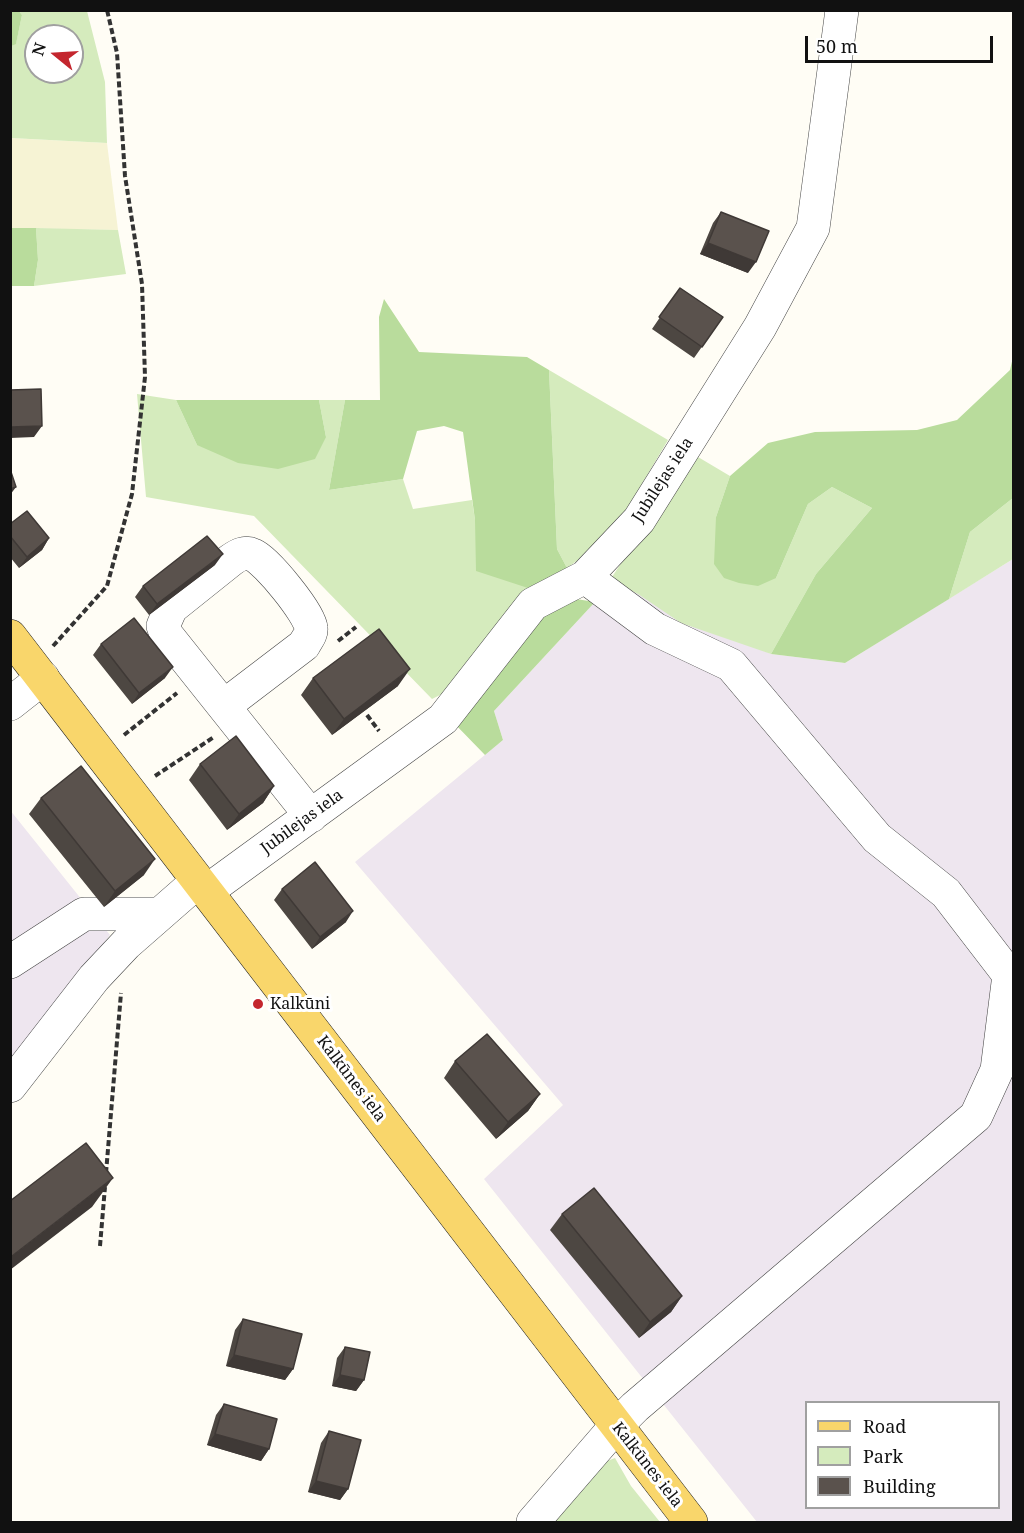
<!DOCTYPE html>
<html>
<head>
<meta charset="utf-8">
<style>
	body { margin:0 }
	#map { position:relative; width:1024px; height:1533px; overflow:hidden; background:#fffdf5; font-family:"Noto Serif",serif }
	canvas { display:block }
	.frame { position:absolute; inset:0; border:12px solid #111; pointer-events:none }
	.legend { position:absolute; left:805px; top:1401px; width:195px; height:108px; box-sizing:border-box; background:#fff; border:2px solid #a0a0a0; margin:0; padding:8px 10px; list-style:none; font-size:18px; color:#111 }
	.legend li { display:flex; align-items:center; gap:12px; height:30px }
	.legend b { width:30px; border:2px solid #a0a0a0 }
	.north { position:absolute; left:24px; top:24px; width:60px; height:60px; box-sizing:border-box; background:#fff; border:2px solid #a0a0a0; border-radius:50%; rotate:288deg; font-size:16px; font-weight:700; line-height:24px; text-align:center; color:#111 }
	.north::after { content:''; display:block; margin:auto; width:21px; height:27px; background:#c4262e; clip-path:polygon(50% 0,100% 100%,50% 72%,0 100%) }
	.scale { position:absolute; left:805px; top:36px; width:188px; height:27px; box-sizing:border-box; border:3px solid #111; border-top:0; padding-left:8px; font-size:18px; line-height:21px; white-space:nowrap; color:#111; -webkit-text-stroke:4px #fff; paint-order:stroke }
</style>
</head>
<body>
<div id="map">
<canvas width="1024" height="1533"></canvas>
<div class="frame"></div>
<ul class="legend">
<li><b style="height:8px;background:#f9d66b"></b>Road</li>
<li><b style="height:16px;background:#d5ebbd"></b>Park</li>
<li><b style="height:16px;background:#5a524d"></b>Building</li>
</ul>
<div class="north">N</div>
<div class="scale">50 m</div>
</div>
<script>
const context = document.querySelector('canvas').getContext('2d');
context.lineJoin = 'round';
function paint(path, color) {
  context.fillStyle = color;
  context.fill(path, 'evenodd');
}
function strokePath(path, color, width, dash) {
  context.strokeStyle = color;
  context.lineWidth = width;
  context.lineCap = dash ? 'butt' : 'round';
  context.setLineDash(dash || []);
  context.stroke(path);
}
function write(font, color, halo, rows, align = 'center') {
  context.font = font + ' "Noto Serif",serif';
  context.lineWidth = 6;
  context.setLineDash([]);
  context.textBaseline = 'middle';
  context.strokeStyle = halo;
  context.fillStyle = color;
  for (const [text, x, y, turn = 0] of rows) {
    context.save();
    context.translate(x, y);
    context.rotate((+turn || 0) * Math.PI / 180);
    context.textAlign = isNaN(turn) ? turn : align;
    if (halo) context.strokeText(text, 0, 0);
    context.fillText(text, 0, 0);
    context.restore();
  }
}
paint(new Path2D(`
	M1013 559V1522H757L484 1179 563 1105 355 862 503 740 494 711 595 602 610 580 771 654 845 663ZM806 1402H998V1508H806Z
	M10 810 110 935 11 1061H10Z`), '#eee6ef');
paint(new Path2D(`
	M10 138 107 143 118 230 11 228Z`), '#f6f3d4');
paint(new Path2D(`
	M19 11H87L105 82 107 143 11 138V46L16 43 22 15ZM36 36H72V72H36Z
	M36 228 118 230 126 274 34 286 38 260Z
	M549 370 668 440 624 514 593 549 567 568 557 549Z
	M137 394 176 400 197 445 326 437 319 400H345L329 490 403 479 413 509 472 500 475 520 528 588 464 665 446 692 432 699 254 516 146 497Z
	M693 454 730 476 716 517 776 578 808 504 832 487 872 508 816 574 771 654 681 623 638 594 610 580Z
	M1013 498V559L949 599 970 532Z
	M615 1458 631 1486 660 1522H551L594 1466Z`), '#d5ebbd');
paint(new Path2D(`
	M11 10 19 11 22 15 16 44 11 46Z
	M11 228H36L38 260 34 286H11Z
	M384 299 419 352 527 357 549 370 557 549 567 568 528 588 476 571 475 520 463 432 444 426 417 431 403 479 329 490 345 400H380L379 317Z
	M1013 357V498L970 532 949 599 845 663 771 654 816 574 872 508 832 487 808 504 776 578 758 586 739 583 724 578 714 564 716 517 730 476 768 443 815 432 917 430 957 420 1010 370Z
	M176 400H319L326 437 315 459 278 469 238 463 197 445Z
	M557 596 595 602 494 711 503 740 485 755 451 720Z`), '#b9dc9c');
const minor = new Path2D(`
	M10 704 43 678
	M224 706 304 645C307 639 312 634 311 628 310 614 267 561 253 555 245 551 238 555 231 560L171 608 163 626 166 634 311 816
	M207 891 443 719 533 604 585 577 639 520 760 327 813 228 842 10
	M10 962 84 914H159
	M10 1086 94 978 126 944 198 881
	M533 1522 616 1426 635 1407 976 1116 997 1070 1009 975 946 893 877 838 731 665 655 629 585 577`);
const major = new Path2D(`
	M10 636 691 1522`);
strokePath(minor, '#444', 34);
strokePath(major, '#222', 34);
strokePath(new Path2D(`
	M338 641 356 627
	M53 646 107 586 132 494 145 377 142 284 125 176 117 53 107 10
	M367 715 379 731
	M124 735 177 693
	M155 776 214 737
	M106 1173 121 993
	M100 1246 105 1187`), '#333', 4, [6, 3]);
strokePath(minor, '#fff', 33);
strokePath(major, '#f9d66b', 33);
paint(new Path2D(`
	M721 212 748 273 700 254 713 223Z
	M680 288 723 317 694 358 652 329Z
	M10 524 49 538 42 550 19 568 10 557Z
	M215 565 149 615 135 597 143 586Z
	M101 644 165 678 132 704 93 655Z
	M313 678 398 686 332 735 301 695Z
	M200 764 274 786 263 803 227 830 189 780Z
	M41 798 144 875 104 907 29 814Z
	M282 889 346 922 312 949 274 900Z
	M455 1061 540 1094 528 1111 496 1139 444 1078Z
	M562 1214 682 1296 671 1312 639 1338 550 1230Z
	M243 1319 293 1369 285 1380 226 1366 235 1330Z
	M345 1347 364 1380 356 1391 332 1386 337 1358Z
	M224 1404 269 1449 261 1461 207 1445 216 1415Z
	M329 1431 348 1489 340 1500 308 1492 321 1443Z`), '#4d4742');
paint(new Path2D(`
	M708 243 756 262 748 273 700 254Z
	M42 426 34 437 10 438V427Z
	M16 487 10 495V489Z
	M49 538 42 550 19 568 27 557Z
	M223 554 215 565 149 615 157 604Z
	M173 667 165 678 132 704 139 693Z
	M410 669 398 686 332 735 344 719Z
	M274 786 263 803 227 830 239 814Z
	M155 859 144 875 104 907 115 891Z
	M353 911 346 922 312 949 320 937Z
	M540 1094 528 1111 496 1139 508 1122Z
	M113 1178 92 1207 10 1270V1258L12 1256Z
	M682 1296 671 1312 639 1338 650 1322Z
	M234 1355 293 1369 285 1380 226 1366Z
	M340 1375 364 1380 356 1391 332 1386Z
	M215 1434 269 1449 261 1461 207 1445Z
	M316 1481 348 1489 340 1500 308 1492Z`), '#3f3936');
const building = new Path2D(`
	M721 212 769 231 756 262 708 243Z
	M680 288 723 317 702 347 659 317Z
	M41 389 42 426 10 427V390Z
	M10 469 16 487 10 489Z
	M27 511 49 538 27 557 10 536V524Z
	M207 536 223 554 157 604 143 586Z
	M134 618 173 667 139 693 101 644Z
	M379 629 410 669 344 719 313 678Z
	M236 736 274 786 239 814 200 764Z
	M81 766 155 859 115 891 41 798Z
	M315 862 353 911 320 937 282 889Z
	M487 1034 540 1094 508 1122 455 1061Z
	M86 1143 113 1178 12 1256 10 1254V1201Z
	M594 1188 682 1296 650 1322 562 1214Z
	M243 1319 302 1334 293 1369 234 1355Z
	M345 1347 370 1352 364 1380 340 1375Z
	M224 1404 277 1419 269 1449 215 1434Z
	M329 1431 361 1440 348 1489 316 1481Z`);
paint(building, '#5a524d');
strokePath(building, '#3f3936', 1.5);
for (const [x, y, r, color] of [
	[258,1004,6,"#c4262e"]
]) {
  const dot = new Path2D();
  dot.arc(x, y, r, 0, 2 * Math.PI);
  context.fillStyle = color;
  context.fill(dot);
  strokePath(dot, '#fff', 2);
}
write('16px', '#111', '#fff', [
	["Jubilejas iela",663,480,-57],
	["Jubilejas iela",302,822,-36],
	["Kalkūnes iela",351,1079,53],
	["Kalkūnes iela",647,1465,52]
]);
write('16px', '#111', '#fff', [
	["Kalkūni",270,1004]
], 'left');
</script>
</body>
</html>
